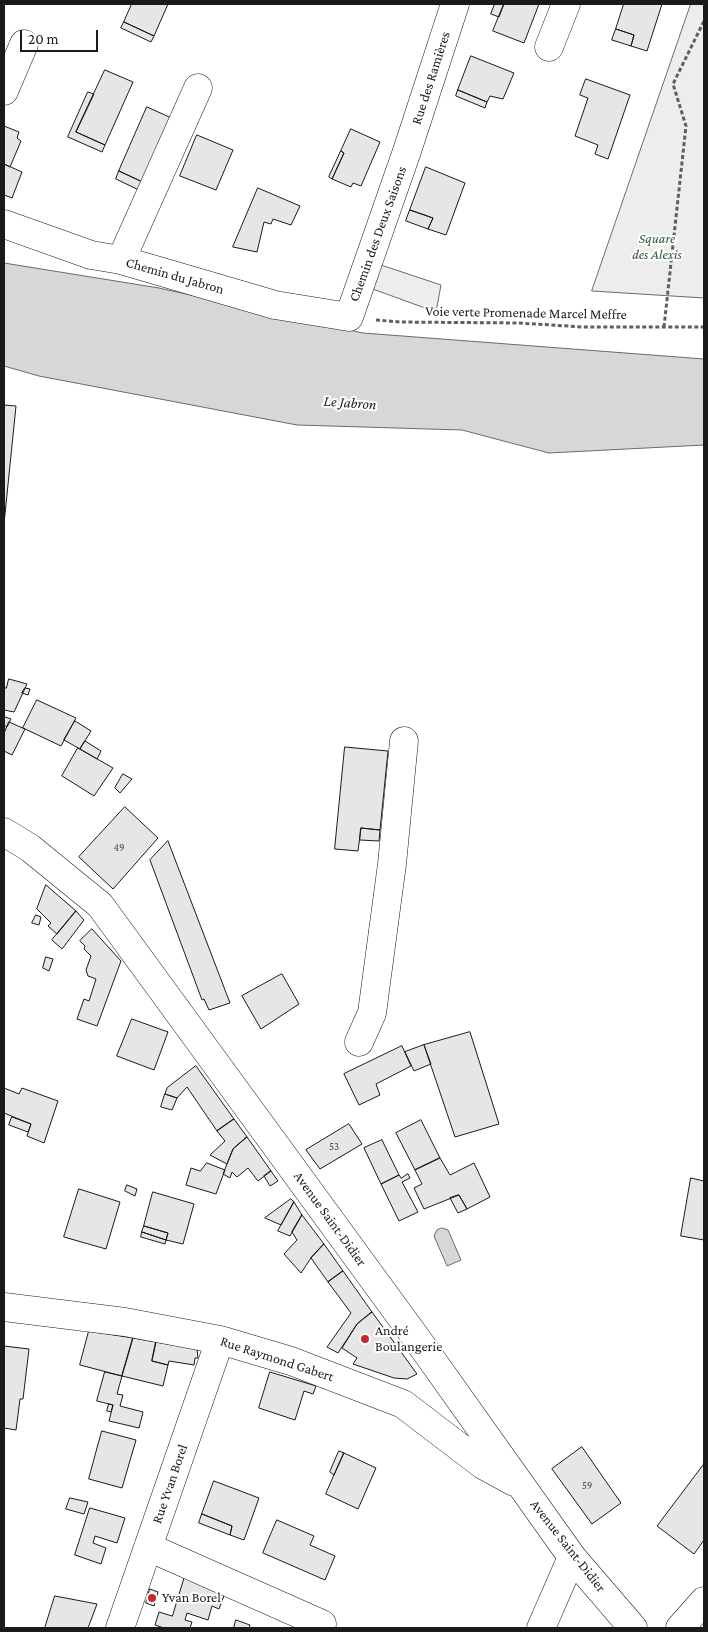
<!DOCTYPE html>
<html>
<head>
<meta charset="utf-8">
<style>
	body { margin:0 }
	#map { position:relative; width:708px; height:1632px; overflow:hidden; background:#fff; font-family:"Crimson Pro",serif }
	canvas { display:block }
	.frame { position:absolute; inset:0; border:5px solid #1a1a1a; pointer-events:none }
	.scale { position:absolute; left:20px; top:30px; width:78px; height:22px; box-sizing:border-box; border:2px solid #1a1a1a; border-top:0; padding-left:6px; font-size:15px; line-height:18px; white-space:nowrap; color:#1a1a1a; -webkit-text-stroke:4px #fff; paint-order:stroke }
</style>
</head>
<body>
<div id="map">
<canvas width="708" height="1632"></canvas>
<div class="frame"></div>
<div class="scale">20 m</div>
</div>
<script>
const context = document.querySelector('canvas').getContext('2d');
context.lineJoin = 'round';
function paint(path, color) {
  context.fillStyle = color;
  context.fill(path, 'evenodd');
}
function strokePath(path, color, width, dash) {
  context.strokeStyle = color;
  context.lineWidth = width;
  context.lineCap = dash ? 'butt' : 'round';
  context.setLineDash(dash || []);
  context.stroke(path);
}
function write(font, color, halo, rows, align = 'center') {
  context.font = font + ' "Crimson Pro",serif';
  context.lineWidth = 4;
  context.setLineDash([]);
  context.textBaseline = 'middle';
  context.strokeStyle = halo;
  context.fillStyle = color;
  for (const [text, x, y, turn = 0] of rows) {
    context.save();
    context.translate(x, y);
    context.rotate((+turn || 0) * Math.PI / 180);
    context.textAlign = isNaN(turn) ? turn : align;
    if (halo) context.strokeText(text, 0, 0);
    context.fillText(text, 0, 0);
    context.restore();
  }
}
const built = new Path2D(`
	M691 4H704V298L592 291Z
	M372 262 441 285 436 312 370 288Z`);
paint(built, '#ededed');
strokePath(built, '#6a6a6a', 1);
const water = new Path2D(`
	M4 263 159 288 363 333 704 359V445L549 453 462 430 297 425 39 376 4 366Z
	M442 1228 448 1230 461 1260 447 1266 434 1236 437 1230Z`);
paint(water, '#d7d7d7');
strokePath(water, '#6a6a6a', 1);
const building = new Path2D(`
	M132 4H168L154 36 124 22Z
	M495 4H504L499 17 491 14Z
	M504 4H539L524 43 493 31Z
	M624 4H662L647 51 631 46 634 35 616 29Z
	M124 22 154 36 151 42 121 28Z
	M616 29 634 35 631 46 612 40Z
	M471 56 514 73 503 99 490 96 487 102 458 90Z
	M105 70 133 82 105 145 76 132Z
	M586 79 630 95 608 159 595 154 598 145 575 136 588 98 580 95Z
	M458 90 487 102 485 108 456 96Z
	M88 92 94 94 76 132 105 145 102 152 68 137Z
	M147 107 176 120 149 185 119 171Z
	M4 126 19 132 17 138 21 141 10 167 4 164Z
	M351 129 380 142 361 186 353 183 351 187 332 179 344 153 341 151Z
	M197 135 233 150 216 190 180 176Z
	M341 151 344 153 332 179 329 177Z
	M4 164 22 172 12 198 4 195Z
	M426 167 465 183 446 235 428 229 433 218 410 210Z
	M119 171 149 185 145 193 116 179Z
	M258 188 300 206 291 225 273 219 271 224 264 222 257 252 233 247Z
	M410 210 433 218 428 229 406 221Z
	M4 405 16 406 4 524Z
	M9 679 27 684 14 712 4 710V688H6Z
	M25 688 30 689 28 695 22 693Z
	M37 700 76 718 61 746 23 728Z
	M5 717 11 719 7 727 4 725Z
	M75 721 91 731 80 749 64 740Z
	M9 722 25 729 12 755 4 751V734Z
	M85 741 101 751 97 759 80 749Z
	M345 747 388 751 380 830 361 828 358 851 335 849Z
	M78 748 113 768 94 796 62 776Z
	M123 774 132 779 120 793 115 788Z
	M125 807 158 838 113 889 79 857Z
	M361 828 380 830 379 841 360 840Z
	M168 841 230 1003 209 1010 204 999 202 1000 150 860Z
	M46 885 76 911 57 934 48 926 51 923 37 909Z
	M76 911 84 920 62 949 52 940Z
	M36 915 41 917 39 925 32 923Z
	M92 929 121 961 97 1026 77 1019 84 999 89 1001 96 979 88 976 86 970 91 956 84 949 85 946 80 941Z
	M46 957 53 959 49 971 43 968Z
	M282 974 299 1004 261 1029 242 996Z
	M132 1019 168 1032 154 1070 117 1056Z
	M470 1032 499 1124 455 1137 424 1045Z
	M424 1045 431 1064 414 1071 405 1052Z
	M402 1046 411 1066 376 1084 380 1095 359 1105 344 1074Z
	M196 1066 234 1119 217 1131 187 1087 177 1098 165 1094 167 1088Z
	M4 1088 19 1094 22 1088 58 1101 44 1143 27 1136 31 1124 4 1113Z
	M165 1094 177 1098 172 1110 161 1107Z
	M12 1117 31 1124 28 1132 9 1125Z
	M234 1119 247 1137 233 1149 227 1164 210 1155 225 1141 217 1131Z
	M421 1120 440 1158 415 1170 396 1133Z
	M349 1124 362 1144 320 1169 306 1150Z
	M247 1137 271 1171 258 1181 248 1168 237 1177 232 1172 230 1178 223 1174 233 1149Z
	M382 1140 399 1175 381 1184 364 1148Z
	M440 1158 450 1175 474 1163 490 1197 467 1209 459 1195 424 1209 414 1188 422 1184 415 1170Z
	M207 1163 225 1170 216 1194 186 1185 191 1168 200 1171Z
	M271 1171 278 1181 270 1186 264 1176Z
	M408 1174 410 1178 402 1182 418 1212 399 1221 381 1184 399 1175 401 1178Z
	M691 1178 704 1181V1240L681 1236Z
	M127 1185 137 1189 135 1196 125 1191Z
	M79 1189 120 1202 106 1249 64 1237Z
	M153 1192 194 1204 183 1244 166 1240 168 1233 144 1226Z
	M459 1195 467 1209 458 1213 450 1198Z
	M291 1199 294 1202 281 1225 265 1218Z
	M294 1202 302 1215 290 1236 278 1231Z
	M302 1215 324 1244 311 1258 301 1273 284 1254 297 1240 292 1232Z
	M144 1226 168 1233 166 1240 142 1232Z
	M142 1232 166 1240 165 1244 141 1237Z
	M324 1244 343 1271 328 1282 311 1258Z
	M343 1271 372 1312 357 1324 338 1353 327 1347 351 1313 328 1282Z
	M372 1312 417 1374 407 1379 394 1378 353 1364 357 1358 342 1348 357 1324Z
	M89 1331 133 1338 122 1376 80 1365Z
	M133 1338 156 1342 152 1361 168 1365 163 1386 122 1376Z
	M156 1342 197 1349 198 1358H195L194 1365 169 1361 168 1365 152 1361Z
	M4 1346 29 1349 23 1399H20L16 1430 4 1428Z
	M105 1372 122 1376 117 1394 123 1395 120 1406 143 1412 139 1428 109 1421 113 1405 97 1401Z
	M270 1372 316 1386 313 1394 304 1391 295 1420 259 1408Z
	M109 1404 113 1405 111 1412 107 1411Z
	M102 1431 136 1440 122 1488 89 1479Z
	M582 1447 621 1503 592 1524 552 1469Z
	M339 1451 344 1453 334 1475 330 1472Z
	M344 1453 376 1468 358 1509 326 1494Z
	M704 1458V1540L694 1554 657 1526 703 1465Z
	M214 1481 259 1498 244 1540 230 1535 232 1526 202 1514Z
	M70 1498 88 1502 84 1514 66 1509Z
	M90 1508 125 1518 117 1543 95 1536 93 1543 106 1548 101 1564 75 1555Z
	M202 1514 232 1526 230 1535 199 1523Z
	M277 1520 314 1536 310 1545 335 1556 325 1580 263 1553Z
	M185 1576 225 1593 219 1609 212 1606 208 1620 187 1613 185 1620 192 1622 190 1628H164L155 1625 159 1612 172 1616Z
	M150 1589 158 1592 154 1606 146 1603Z
	M55 1596 97 1604 88 1628H45Z
	M236 1620 250 1625 249 1628H234Z`);
paint(building, '#e6e6e6');
strokePath(building, '#1a1a1a', 1);
const minor = new Path2D(`
	M549 47 566 4
	M4 91 24 44
	M4 224 91 255 121 260 275 305 349 317 407 151 455 4
	M121 260 198 88
	M4 832 30 848 100 905 417 1339 572 1557 633 1628
	M359 1042 372 1013 392 864 404 741
	M4 1307 125 1322 220 1340 291 1361 403 1404 483 1465 514 1482
	M148 1547 322 1624
	M120 1628 220 1340
	M541 1628 572 1557
	M680 1628 704 1601`);
strokePath(minor, '#1a1a1a', 29);
strokePath(new Path2D(`
	M376 320 400 322 519 323 583 327H704
	M664 327 686 126 673 84 704 21`), '#5f5f5f', 3, [4, 2.5]);
strokePath(minor, '#fff', 28);
for (const [x, y, r, color] of [
	[365,1339,5,"#c62828"],
	[152,1598,5,"#c62828"]
]) {
  const dot = new Path2D();
  dot.arc(x, y, r, 0, 2 * Math.PI);
  context.fillStyle = color;
  context.fill(dot);
  strokePath(dot, '#fff', 2);
}
write('11px', '#4d4d4d', null, [
	["49",119,848],
	["53",334,1147],
	["59",587,1486]
]);
write('14px', '#1a1a1a', '#fff', [
	["Rue des Ramières",431,78,-72],
	["Chemin des Deux Saisons",378,234,-70],
	["Chemin du Jabron",175,276,16],
	["Voie verte Promenade Marcel Meffre",526,313,1],
	["Avenue Saint-Didier",330,1219,54],
	["Rue Raymond Gabert",277,1359,18],
	["Rue Yvan Borel",170,1484,-71],
	["Avenue Saint-Didier",568,1546,52]
]);
write('italic 14px', '#2b5a34', '#fff', [
	["Square",657,239],
	["des Alexis",657,255]
]);
write('14px', '#1a1a1a', '#fff', [
	["André",375,1331],
	["Boulangerie",375,1347],
	["Yvan Borel",162,1598]
], 'left');
write('italic 15px', '#1a1a1a', '#fff', [
	["Le Jabron",350,403,4]
]);
</script>
</body>
</html>
